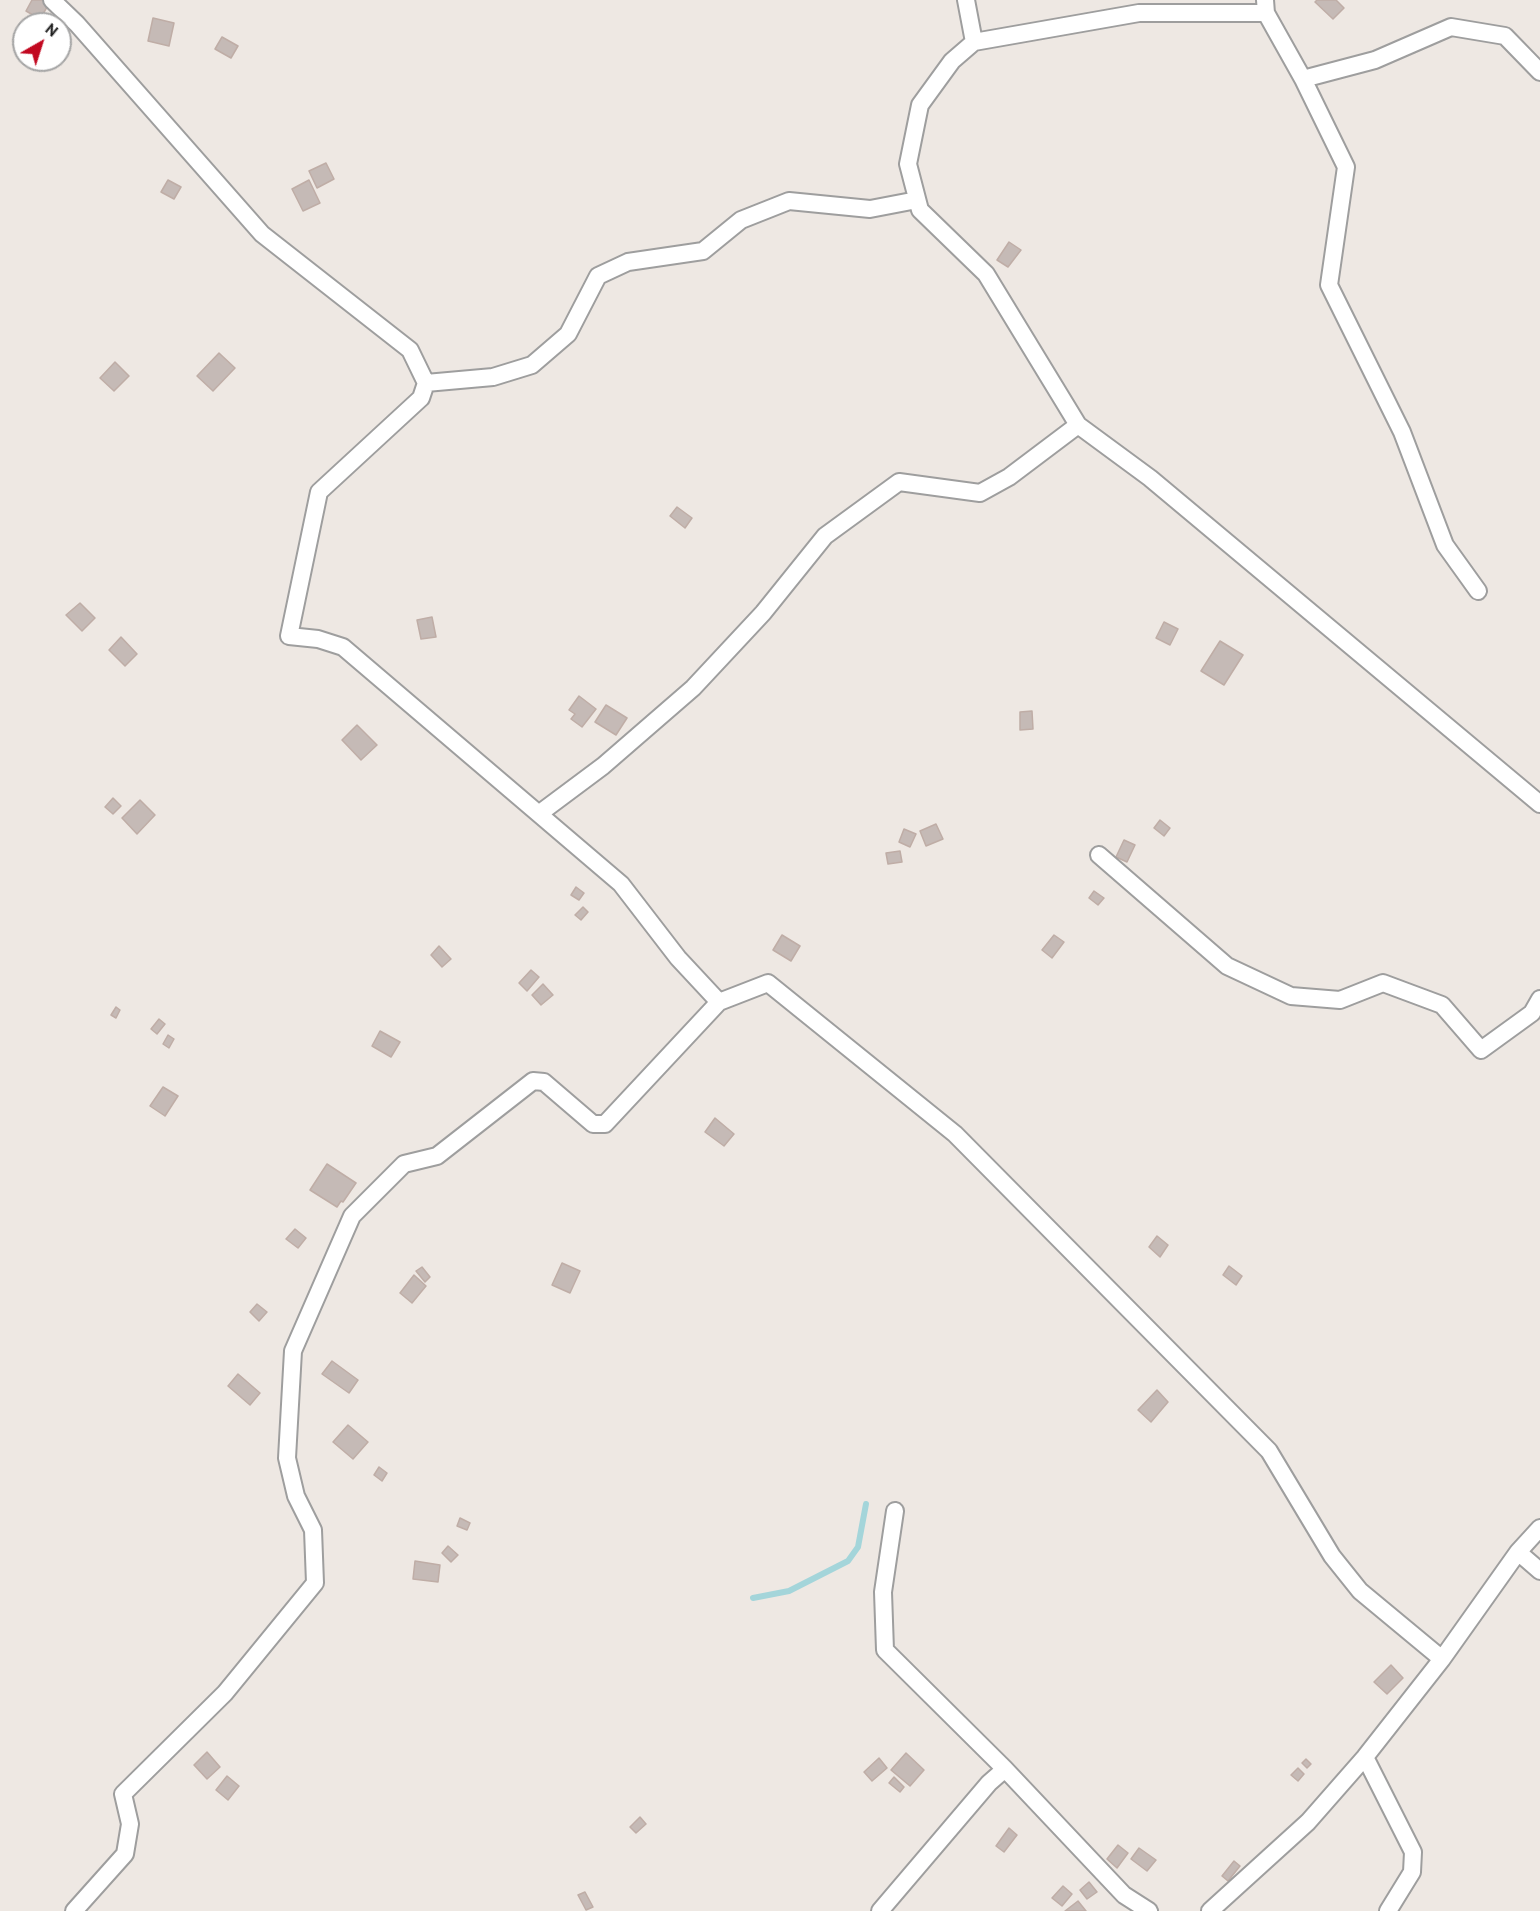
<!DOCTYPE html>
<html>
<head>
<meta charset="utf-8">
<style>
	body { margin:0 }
	#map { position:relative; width:1540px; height:1911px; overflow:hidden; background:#eee8e3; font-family:"PT Sans",sans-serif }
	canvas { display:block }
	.north { position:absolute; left:12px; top:12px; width:60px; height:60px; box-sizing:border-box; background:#fff; border:2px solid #a5a5a5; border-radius:50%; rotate:39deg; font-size:16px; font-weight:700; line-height:24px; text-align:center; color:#1d1d1d }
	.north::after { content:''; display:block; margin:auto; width:21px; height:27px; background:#c20820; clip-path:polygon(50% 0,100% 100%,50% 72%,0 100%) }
</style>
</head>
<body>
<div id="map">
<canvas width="1540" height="1911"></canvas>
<div class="north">N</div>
</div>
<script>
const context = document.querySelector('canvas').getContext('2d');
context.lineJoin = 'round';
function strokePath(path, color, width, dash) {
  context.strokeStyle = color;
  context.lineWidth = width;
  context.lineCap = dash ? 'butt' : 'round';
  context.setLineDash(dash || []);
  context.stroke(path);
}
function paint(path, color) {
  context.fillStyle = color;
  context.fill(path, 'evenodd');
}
strokePath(new Path2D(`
	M753 1598 789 1591 848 1561 858 1547 866 1504`), '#a4d5da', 6);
const building = new Path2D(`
	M32 0H46L50 2 40 19 26 11Z
	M1317 0H1336L1344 8 1333 19 1315 2Z
	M153 18 174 23 169 46 148 41Z
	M222 37 238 46 231 58 215 49Z
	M326 163 334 179 317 188 309 171Z
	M168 180 181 187 174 199 161 192Z
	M309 180 320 203 303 211 292 189Z
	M1009 242 1021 250 1008 267 997 260Z
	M219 353 235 368 213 391 197 376Z
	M115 362 129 376 114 391 100 378Z
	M677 507 692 518 685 528 670 516Z
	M80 603 95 618 82 631 66 615Z
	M432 617 436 637 421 639 417 620Z
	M1164 622 1178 629 1170 645 1156 638Z
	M121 637 137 654 125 666 109 650Z
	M1220 641 1243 655 1224 685 1201 671Z
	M579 696 596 709 582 727 571 719 575 714 569 710Z
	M606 705 627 718 616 735 595 722Z
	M1032 711 1033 729 1020 730V712Z
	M357 725 377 745 361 760 342 740Z
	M113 798 121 806 113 814 105 807Z
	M140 800 155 815 137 834 122 818Z
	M1160 820 1170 828 1164 836 1154 828Z
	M936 824 943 839 926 846 920 831Z
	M904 829 916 834 910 847 899 842Z
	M1124 840 1135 845 1127 862 1116 857Z
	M900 851 902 862 888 864 886 853Z
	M576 887 584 893 579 900 571 895Z
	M1094 891 1104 898 1098 905 1089 898Z
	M583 907 588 912 581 920 575 915Z
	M782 935 800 946 791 961 773 950Z
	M1054 935 1064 942 1052 958 1042 950Z
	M439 946 451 959 442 967 431 955Z
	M531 970 539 977 527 991 519 983Z
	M543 984 553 995 541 1005 532 995Z
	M116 1007 120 1010 116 1018 111 1015Z
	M159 1019 165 1024 157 1034 151 1029Z
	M380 1031 400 1042 391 1057 372 1046Z
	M168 1035 174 1039 169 1048 163 1044Z
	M163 1087 178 1096 165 1116 150 1106Z
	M715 1118 734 1134 724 1146 705 1132Z
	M327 1164 356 1183 343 1202 341 1201 337 1207 310 1190Z
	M295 1229 306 1238 298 1248 286 1239Z
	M1157 1236 1168 1245 1160 1257 1149 1247Z
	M562 1263 580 1271 570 1293 552 1285Z
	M1229 1266 1242 1276 1236 1285 1223 1275Z
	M422 1267 430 1277 425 1282 416 1271Z
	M414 1275 426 1286 412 1303 400 1293Z
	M257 1304 267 1312 259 1321 250 1312Z
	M332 1361 358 1380 349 1393 322 1374Z
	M238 1374 260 1393 250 1405 228 1386Z
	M1157 1390 1168 1402 1151 1422 1138 1410Z
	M348 1425 368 1442 353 1459 333 1442Z
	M379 1467 387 1473 382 1481 374 1475Z
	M460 1518 470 1523 467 1530 457 1526Z
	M448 1546 458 1555 451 1562 442 1553Z
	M415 1561 440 1565 438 1582 413 1579Z
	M1391 1665 1403 1678 1387 1694 1374 1682Z
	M207 1752 220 1767 207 1779 194 1765Z
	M906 1753 924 1770 910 1786 891 1770Z
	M879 1758 887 1768 872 1781 864 1772Z
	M1306 1759 1311 1764 1307 1768 1302 1763Z
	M1298 1768 1304 1774 1298 1781 1291 1775Z
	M227 1776 239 1786 228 1800 216 1790Z
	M894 1777 904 1787 900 1792 889 1783Z
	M640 1817 646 1824 636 1833 630 1827Z
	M1009 1828 1017 1835 1004 1852 996 1846Z
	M1118 1845 1128 1853 1117 1868 1107 1859Z
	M1139 1848 1156 1860 1147 1871 1131 1859Z
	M1234 1861 1240 1866 1228 1881 1222 1876Z
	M1089 1882 1097 1892 1087 1899 1080 1890Z
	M1063 1886 1072 1894 1062 1906 1052 1898Z
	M585 1892 593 1907 586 1910 578 1895Z
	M1078 1901 1086 1911H1065Z`);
paint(building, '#c5bab6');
strokePath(building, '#bfada6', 1.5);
const minor = new Path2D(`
	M52 0 77 24 262 234 410 350 426 383 421 398 319 492 289 636 318 639 343 647 621 884 678 958 719 1002
	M966 0 974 42
	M1265 0 1266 13 1303 79 1375 60 1451 27 1505 36 1540 72
	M1266 13H1139L974 42 952 61 920 105 908 164 920 210 986 274 1078 425 1150 478 1540 804
	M1303 79 1346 167 1329 285 1402 432 1445 545 1478 591
	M426 383 493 377 532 365 568 334 598 276 628 262 703 251 741 220 789 201 870 209 917 200
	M540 813 603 766 693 688 763 613 825 536 899 482 980 493 1009 477 1078 425
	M1099 855 1227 966 1291 996 1340 1000 1383 983 1442 1005 1481 1050 1532 1013 1540 999
	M895 1511 883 1592 885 1650 1005 1769 1124 1895 1149 1911
	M1518 1552 1540 1571
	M1365 1757 1413 1852 1412 1872 1388 1911
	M74 1911 125 1854 130 1824 123 1794 225 1693 315 1583 313 1530 296 1496 287 1458 293 1351 352 1216 404 1164 437 1156 533 1081 544 1082 593 1124H605L719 1002 768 983 955 1134 1269 1451 1332 1556 1360 1591 1442 1659
	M880 1911 989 1783 1005 1769
	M1210 1911 1308 1822 1365 1757 1442 1659 1518 1552 1540 1528`);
strokePath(minor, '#9e9e9e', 20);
strokePath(minor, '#fff', 16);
</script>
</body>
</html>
